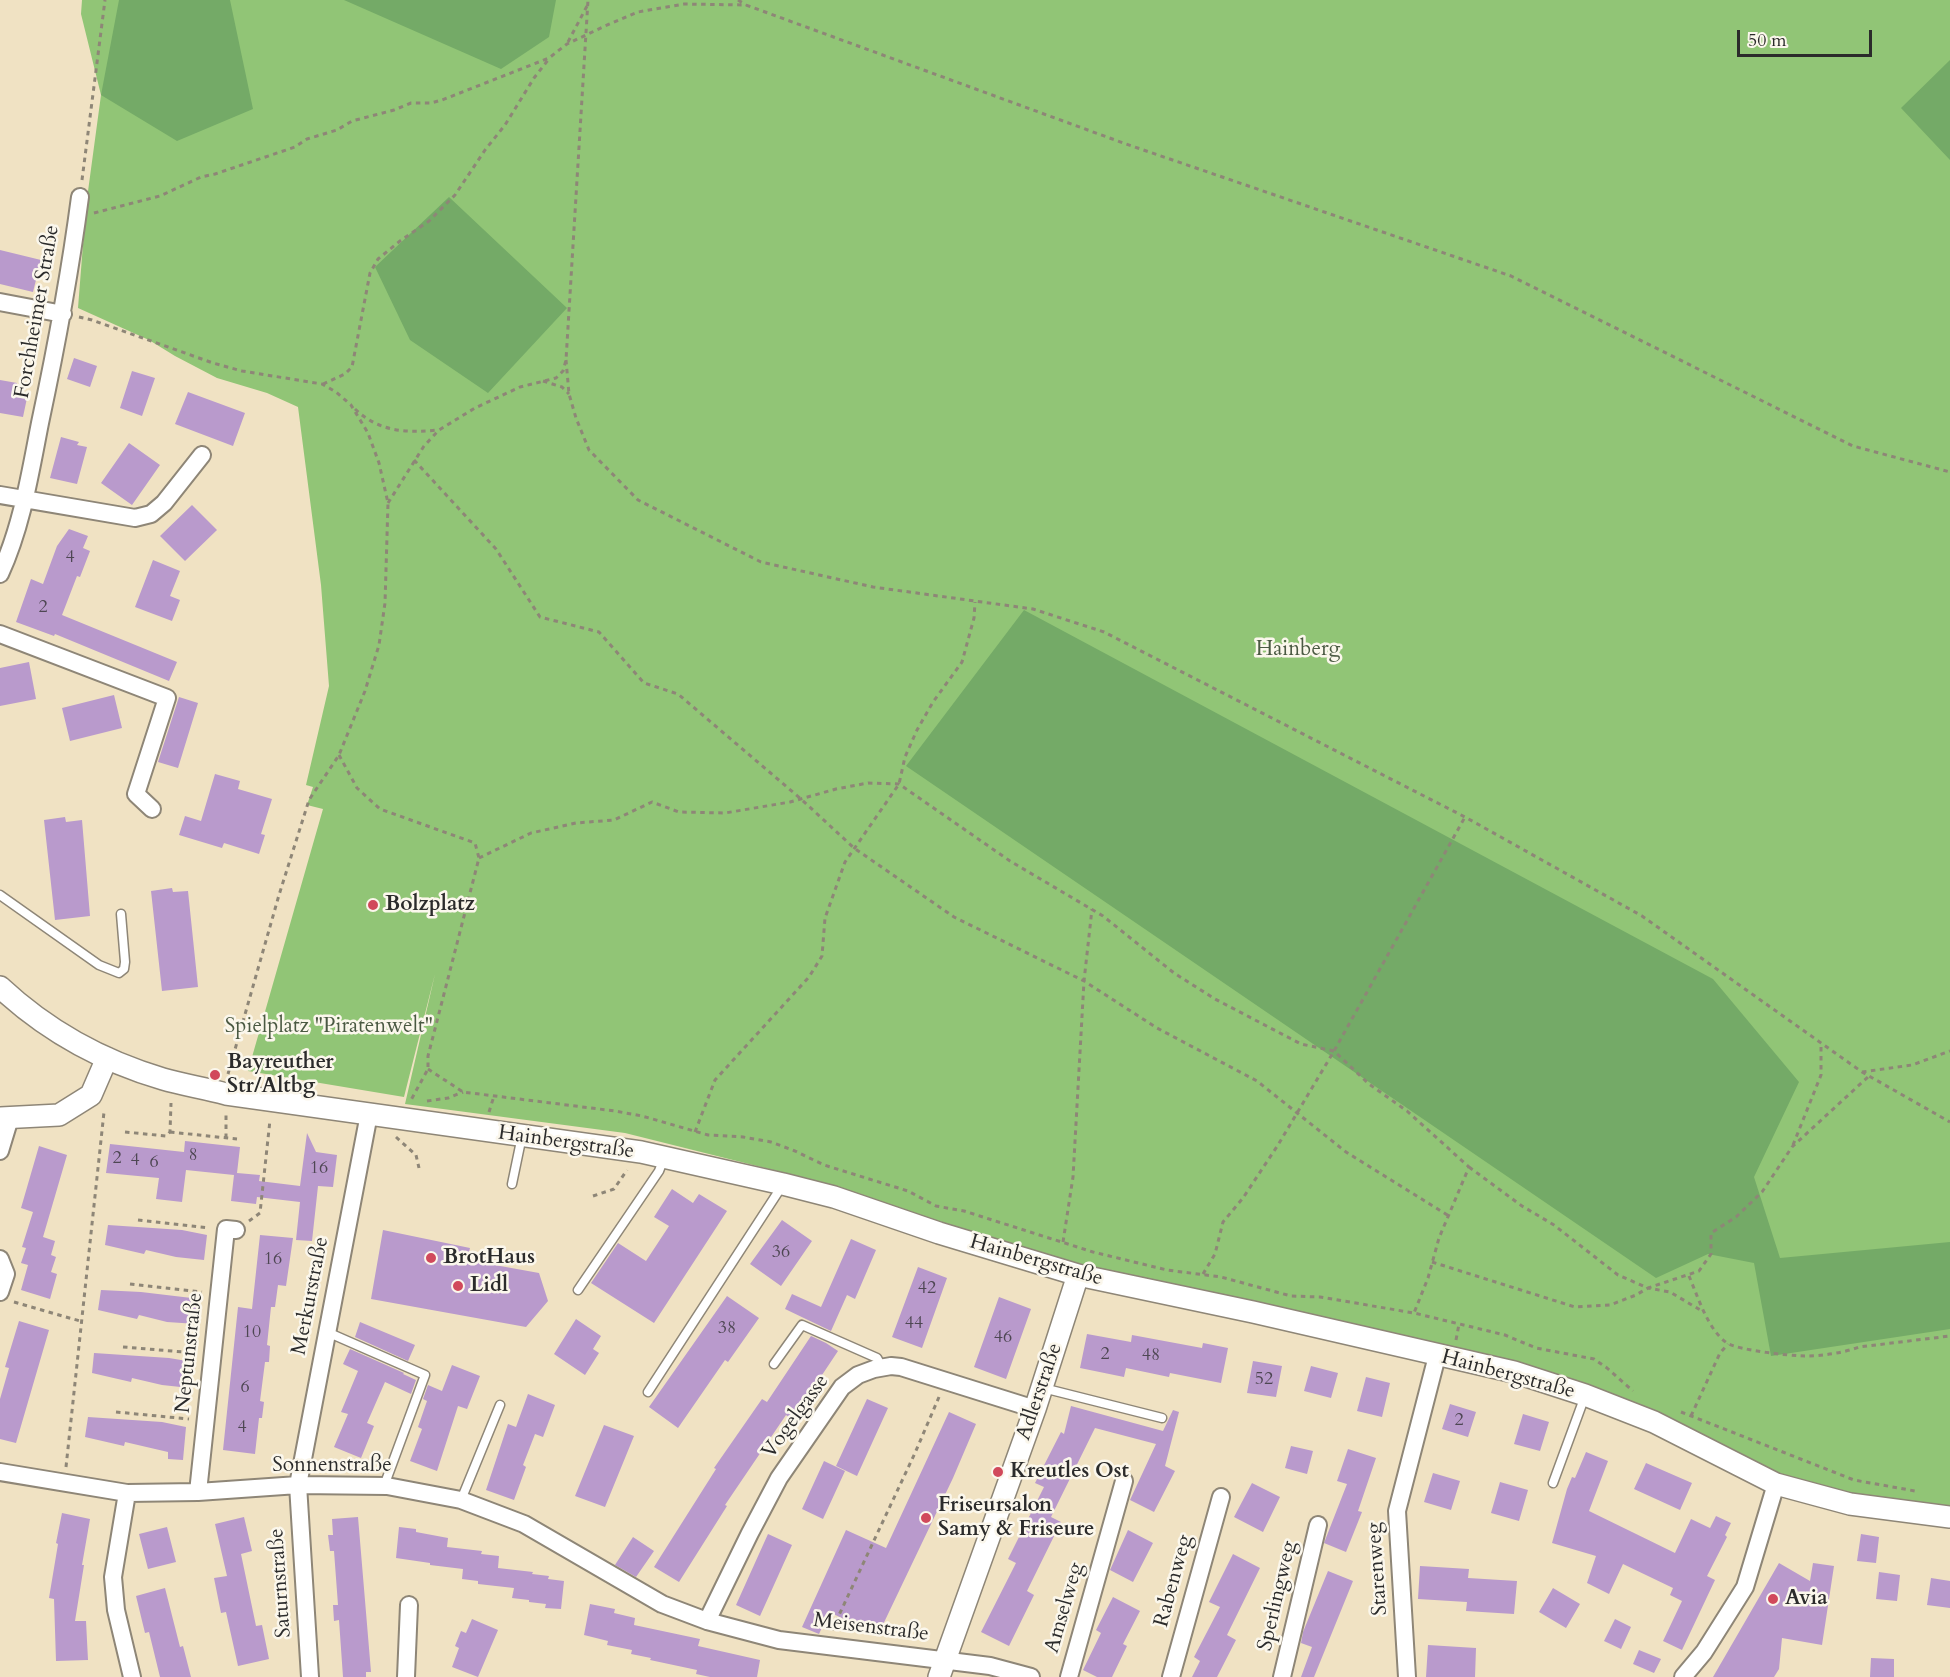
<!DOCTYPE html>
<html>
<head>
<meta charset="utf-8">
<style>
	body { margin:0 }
	#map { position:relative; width:1950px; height:1677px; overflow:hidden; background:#f0e2c3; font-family:Cardo,serif }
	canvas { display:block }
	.scale { position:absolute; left:1737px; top:30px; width:135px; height:27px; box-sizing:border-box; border:3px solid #2b2b2b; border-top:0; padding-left:8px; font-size:18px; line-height:21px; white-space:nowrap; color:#2b2b2b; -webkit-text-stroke:4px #fbf7ec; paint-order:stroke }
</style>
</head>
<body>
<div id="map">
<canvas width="1950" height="1677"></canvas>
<div class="scale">50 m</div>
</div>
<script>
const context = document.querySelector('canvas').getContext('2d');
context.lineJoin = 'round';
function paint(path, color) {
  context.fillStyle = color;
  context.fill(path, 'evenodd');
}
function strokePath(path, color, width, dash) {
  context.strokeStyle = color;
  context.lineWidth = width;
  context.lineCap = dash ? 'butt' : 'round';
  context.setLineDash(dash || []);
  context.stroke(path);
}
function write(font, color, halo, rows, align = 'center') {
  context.font = font + ' Cardo,serif';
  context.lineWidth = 5;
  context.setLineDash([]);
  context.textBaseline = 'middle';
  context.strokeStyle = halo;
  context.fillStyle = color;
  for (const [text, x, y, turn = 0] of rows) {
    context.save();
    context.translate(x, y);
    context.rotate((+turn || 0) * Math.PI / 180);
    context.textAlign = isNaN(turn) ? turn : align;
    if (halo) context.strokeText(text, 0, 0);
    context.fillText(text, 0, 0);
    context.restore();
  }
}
paint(new Path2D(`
	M82 0H1950V1511L1817 1500 1697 1443 1438 1344 1306 1313 1226 1297 1116 1279 994 1245 837 1186 625 1133 405 1104 435 974 404 1097 248 1071 323 809 307 805 313 787 306 785 329 686 321 585 298 407 267 393 217 378 175 356 149 340 78 308 86 206 101 95 81 14Z`), '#91c576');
paint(new Path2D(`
	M119 0H230L253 109 177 141 101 95Z
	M344 0H556L549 37 501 69Z
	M1950 60V160L1901 108Z
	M449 197 567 308 488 393 410 340 375 267Z
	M1024 610 1713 979 1799 1082 1754 1177 1780 1258 1950 1242V1329L1771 1356 1754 1263 1708 1254 1656 1278 906 766Z`), '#74aa67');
paint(new Path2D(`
	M0 250 41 260 33 292 0 284Z
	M74 358 97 366 90 387 67 379Z
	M132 371 155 378 142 416 120 408Z
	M0 380 17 383 15 396 27 398 23 417 0 413Z
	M188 392 245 413 233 446 175 424Z
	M61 437 79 442 77 445 87 447 77 484 50 478Z
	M129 443 160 465 132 505 101 483Z
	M192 505 217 530 185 561 160 536Z
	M69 529 88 536 83 548 90 551 80 577 77 576 62 615 177 662 169 681 55 634 54 636 16 622 31 579 43 584 57 546Z
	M153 560 180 571 170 596 180 600 172 621 135 607Z
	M29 662 36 699 0 706V668Z
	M114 695 122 728 70 741 62 708Z
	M179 697 198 703 178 768 158 762Z
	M215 774 240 781 238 789 272 799 261 834 265 835 259 854 224 843 222 848 179 835 185 816 201 821Z
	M65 817 66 822 82 820 90 916 55 920 44 820Z
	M172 888 173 892 188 891 198 987 162 991 151 891Z
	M307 1133 316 1152 337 1155 333 1187 318 1186 312 1241 296 1240 300 1202 257 1197 256 1204 231 1201 234 1175 186 1170 182 1202 156 1199 159 1178 106 1173 110 1144 184 1152 185 1141 240 1147 237 1173 260 1175 259 1181 300 1186Z
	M39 1146 67 1155 43 1237 55 1241 51 1255 56 1257 51 1272 57 1274 50 1299 21 1290 28 1265 21 1263 26 1248 22 1247 33 1212 21 1208Z
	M672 1189 693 1203 699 1194 727 1211 654 1323 591 1283 618 1243 646 1261 669 1226 654 1217Z
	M782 1220 812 1241 781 1286 750 1264Z
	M108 1225 182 1230 207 1235 204 1260 176 1257 146 1250 144 1254 105 1245Z
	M383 1230 470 1248 467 1260 539 1273 548 1301 526 1327 371 1299Z
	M260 1235 293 1238 286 1286 278 1285 275 1307H271L267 1345 270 1346 269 1362H265L260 1401 264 1402 262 1418H259L255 1454 223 1450 238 1307 252 1309Z
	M851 1239 876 1250 855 1299 847 1295 831 1331 785 1309 792 1294 821 1307Z
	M918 1267 947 1278 922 1348 892 1337Z
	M101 1290 141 1292 200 1299 197 1324 167 1322 139 1315 137 1319 98 1310Z
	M727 1296 759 1318 728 1362 725 1360 678 1428 649 1407Z
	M999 1297 1031 1309 1006 1379 974 1367Z
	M576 1319 601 1336 593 1349 599 1353 585 1375 554 1354Z
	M19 1321 49 1330 16 1443 0 1439V1399L9 1368 5 1367Z
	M360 1322 415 1345 408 1361 355 1337Z
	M1087 1334 1131 1342 1132 1335 1202 1348 1203 1343 1228 1348 1221 1383 1170 1373 1169 1377 1126 1368 1124 1377 1080 1368Z
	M811 1336 826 1343 838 1351 792 1420 786 1415 725 1505 727 1506 679 1582 654 1567 716 1469 714 1468 762 1399 767 1402Z
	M350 1349 404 1373 403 1374 416 1380 411 1394 385 1382 367 1423 374 1426 361 1458 334 1447 348 1414 341 1412 358 1371 343 1364Z
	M94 1353 169 1358 193 1362 190 1388 162 1385 132 1378 131 1382 92 1373Z
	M1253 1361 1282 1366 1276 1397 1247 1393Z
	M452 1365 480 1376 467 1409 458 1406 437 1471 410 1461 422 1429 418 1427 427 1401 423 1399 428 1385 442 1391Z
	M1311 1366 1338 1373 1331 1398 1304 1391Z
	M1366 1377 1390 1383 1382 1417 1357 1411Z
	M528 1394 555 1405 543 1437 535 1434 523 1465 526 1467 514 1500 486 1490 508 1424 516 1427Z
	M867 1399 888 1408 857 1476 836 1466Z
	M1450 1404 1476 1412 1468 1437 1442 1429Z
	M1071 1406 1163 1431 1173 1410 1179 1412 1165 1466 1175 1471 1154 1512 1130 1500 1156 1444 1095 1428 1051 1517 1061 1522 1027 1591 1034 1595 1009 1646 981 1632 1016 1563 1008 1559 1044 1487 1035 1483 1061 1432 1064 1434Z
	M949 1412 976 1424 953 1478 878 1635 829 1612 819 1634 802 1627 846 1530 886 1548Z
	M1523 1414 1549 1422 1540 1451 1514 1444Z
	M88 1417 162 1422 186 1427 183 1460 168 1459V1452L125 1442 124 1446 85 1437Z
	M604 1425 634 1436 605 1507 575 1496Z
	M1291 1446 1313 1451 1307 1474 1285 1468Z
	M1348 1449 1376 1458 1358 1511 1362 1512 1346 1552 1324 1543 1347 1484 1337 1481Z
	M1586 1452 1608 1461 1589 1511 1675 1553 1691 1519 1710 1528 1716 1516 1731 1523 1725 1535 1727 1537 1707 1576 1715 1580 1682 1650 1663 1641 1682 1601 1670 1595 1673 1588 1623 1564 1609 1594 1587 1583 1596 1556 1552 1543 1567 1489 1572 1477 1575 1478Z
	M824 1461 845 1471 823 1519 802 1509Z
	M1646 1463 1692 1483 1680 1510 1634 1489Z
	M1433 1473 1460 1481 1451 1510 1424 1502Z
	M1500 1482 1528 1490 1519 1521 1491 1513Z
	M1252 1483 1280 1497 1263 1532 1234 1517Z
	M62 1513 90 1519 82 1565H84L75 1621H86L88 1660 56 1661 54 1599 49 1598 58 1544 56 1543Z
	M244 1517 252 1551 241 1554 256 1626 262 1625 269 1659 238 1666 226 1612 221 1613 214 1578 227 1576 215 1524Z
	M358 1517 371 1672H366V1677H343L339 1620 334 1621 333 1605H338L334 1551H330L328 1535H333L332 1519Z
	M167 1527 176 1562 148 1569 139 1534Z
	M399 1527 416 1529V1532L448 1538 447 1547 482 1551 481 1554 499 1556 498 1568 533 1572 532 1574 549 1576 548 1579 564 1581 561 1609 545 1608 546 1604 529 1602V1600L512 1598 514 1588 478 1584V1581L462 1579 463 1569 430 1565V1563L396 1558Z
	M1128 1530 1153 1543 1133 1582 1110 1570Z
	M768 1534 792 1545 760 1616 736 1605Z
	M1861 1534 1879 1537 1876 1563 1857 1561Z
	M633 1537 654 1551 636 1577 615 1565Z
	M1233 1554 1260 1568 1227 1635 1236 1640 1217 1677H1192L1200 1661 1194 1657 1220 1607 1209 1602Z
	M1779 1563 1810 1581 1813 1563 1834 1566 1822 1645 1782 1638 1779 1669 1774 1677H1713Z
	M1420 1566 1469 1569 1468 1578 1517 1581 1514 1614 1466 1611 1467 1602 1418 1599Z
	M1328 1571 1353 1581 1314 1677H1301L1312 1647 1301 1643 1303 1632Z
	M1879 1572 1900 1575 1897 1601 1876 1599Z
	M1931 1578 1950 1581V1608L1927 1605Z
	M165 1588 180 1647 183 1646 191 1677H160L149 1632 145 1633 136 1596Z
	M1553 1588 1580 1604 1566 1628 1539 1612Z
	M1113 1597 1140 1611 1123 1644 1127 1646 1112 1677H1097L1083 1670 1101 1633 1096 1630Z
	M590 1604 615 1609 614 1613 635 1618 634 1625 700 1639 698 1646 760 1660 757 1677H710L696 1674 697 1670 650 1660 651 1658 631 1654 632 1650 607 1645 608 1641 584 1635Z
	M472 1619 498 1630 478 1677 452 1667 459 1648 455 1646 461 1631 466 1633Z
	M1615 1619 1631 1627 1621 1649 1604 1641Z
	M1428 1645 1476 1648 1475 1677H1426Z
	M1639 1650 1661 1659 1654 1673 1633 1664Z
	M1871 1658 1894 1659V1677H1870Z`), '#b99acc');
const service = new Path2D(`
	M0 895 99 965 119 973 124 969 125 962 121 914
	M512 1184 522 1136
	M578 1290 659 1171 664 1158
	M327 1332 425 1375 384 1486
	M774 1364 802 1325 877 1358 882 1367
	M1043 1388 1162 1418
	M648 1392 782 1186
	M1553 1483 1585 1396
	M461 1500 500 1405`);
const minor = new Path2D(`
	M0 302 63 314
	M0 495 135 518 151 514 164 503 202 455
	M0 574C22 526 30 474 40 423 56 348 70 273 80 197
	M0 634 167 698 136 794 152 809
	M0 1151 10 1118
	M0 1259 6 1274 0 1292
	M0 1472 127 1493 198 1492 298 1485 387 1486 461 1500 524 1524 662 1604 707 1621 779 1640 990 1666 1031 1677
	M198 1492 226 1229 236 1230
	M127 1493 113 1577 116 1610 132 1677
	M707 1621 750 1533 779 1478 842 1387 858 1375 874 1369 891 1366 901 1367 1035 1409
	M310 1677 298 1485 369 1114
	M406 1677 409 1605
	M1069 1677 1124 1481
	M1171 1677 1221 1497
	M1282 1677 1318 1525
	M1407 1677 1397 1511 1437 1356
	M1683 1677 1704 1652 1745 1587 1776 1484`);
const tertiary = new Path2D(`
	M0 987C46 1030 102 1061 163 1079 183 1085 205 1088 226 1094L641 1152 783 1184 834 1197 939 1233 1078 1275 1253 1312 1514 1372 1585 1395 1654 1422 1776 1484 1850 1504 1950 1517
	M0 1118 59 1115 91 1095 107 1058
	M939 1677 1035 1409 1078 1275`);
strokePath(service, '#8e8677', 11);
strokePath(minor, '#8e8677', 20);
strokePath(tertiary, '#8e8677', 24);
strokePath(new Path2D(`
	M738 0 746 5
	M568 42 587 6
	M82 180 105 0
	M94 213 160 196 201 177 215 174 295 147 307 139 337 130 352 121 394 110 411 103H431L442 100 549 58 567 44 605 26 638 12 684 4 746 5 1126 144 1511 276 1853 446 1950 472
	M79 317 92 320 213 363 242 371 322 384 336 392 351 405 368 433 379 463 388 503 385 603 379 645 365 691 339 755 309 800 279 895 228 1074
	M566 360 569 394 576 418 589 450 638 500 761 562 873 587 1033 609 1104 632 1465 817 1642 916 1862 1072 1950 1122
	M543 381 562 387 569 394
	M323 384 345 374 352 367 370 273 378 259 400 241 429 221 455 195 485 150 505 125 534 78 548 60
	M355 409C379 432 406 433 438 430
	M414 460 496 549 540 617 599 632 644 683 678 694 801 799 854 848 954 917 1084 981 1157 1028 1257 1081 1346 1152 1449 1216
	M388 503 424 446 439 430 475 408 520 387 556 378 563 371 566 360 588 0
	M339 755 357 788 380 809 475 843 479 858 428 1056V1069L411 1100
	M479 858 531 833 576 823 614 820 652 802 679 812 725 813 790 802 836 789 868 783 899 784 1010 861 1103 916 1174 973 1215 999 1301 1044 1334 1051 1369 1084 1407 1111 1469 1167 1439 1238 1428 1278 1414 1313
	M428 1069 463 1092 615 1111 642 1116 708 1135 743 1137 771 1142 795 1151 824 1165 908 1191 936 1206 964 1211 1093 1252 1167 1270 1221 1277 1291 1296 1320 1297 1414 1313 1505 1335 1536 1348 1594 1359 1607 1368 1633 1391
	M1862 1072 1912 1065 1950 1051
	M427 1101 448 1098 463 1092
	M489 1112 494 1096
	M125 1132 166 1136 170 1132 171 1103
	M170 1132 237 1139
	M695 1132 715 1080 809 977 822 956 825 918 845 862 899 784 905 757 917 730 933 702 962 662 974 618 975 602
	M396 1137 416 1155 419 1168
	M226 1138V1113
	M1793 1145 1821 1075V1043
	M1469 1167 1522 1206 1554 1225 1618 1275 1648 1288 1699 1271 1711 1254V1233L1736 1217 1762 1192 1792 1147 1869 1076
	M593 1196 614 1189 627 1170
	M138 1220 209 1228
	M249 1221 260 1213 270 1120
	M1063 1242 1073 1177 1084 981 1092 909
	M1432 1262 1575 1307 1610 1305 1636 1295 1648 1288 1670 1292 1702 1311
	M1203 1274 1215 1254 1223 1222 1243 1198 1278 1145 1334 1051 1465 817
	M1689 1276C1698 1297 1708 1330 1727 1343 1737 1350 1791 1356 1805 1356 1822 1356 1843 1353 1859 1347L1950 1336
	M130 1284 202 1292
	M14 1302 80 1321
	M1456 1340 1459 1324
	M123 1347 196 1353
	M116 1412 189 1419
	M1681 1412 1854 1480 1915 1491
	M1691 1416 1720 1353 1728 1344
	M66 1467 104 1112
	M832 1630 915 1453 939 1397`), '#8e8677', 3, [4.5, 4.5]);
strokePath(service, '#fff', 8);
strokePath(minor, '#fff', 16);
strokePath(tertiary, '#fff', 21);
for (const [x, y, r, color] of [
	[373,905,6,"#d1495b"],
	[215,1075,6,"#d1495b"],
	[431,1258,6,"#d1495b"],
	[458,1286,6,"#d1495b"],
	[998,1472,6,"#d1495b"],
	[926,1518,6,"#d1495b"],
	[1773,1599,6,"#d1495b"]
]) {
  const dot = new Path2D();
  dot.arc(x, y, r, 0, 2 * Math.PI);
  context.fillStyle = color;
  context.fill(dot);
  strokePath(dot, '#fbf7ec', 2);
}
write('18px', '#4e4753', null, [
	["4",70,558],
	["2",43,608],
	["8",193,1156],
	["2",117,1159],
	["4",135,1161],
	["6",154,1163],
	["16",319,1169],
	["36",781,1253],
	["16",273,1260],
	["42",927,1289],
	["44",914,1324],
	["38",727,1329],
	["10",252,1333],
	["46",1003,1338],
	["2",1105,1355],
	["48",1151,1356],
	["52",1264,1380],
	["6",245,1388],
	["2",1459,1421],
	["4",242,1428]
]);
write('21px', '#2b2b2b', '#fbf7ec', [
	["Forchheimer Straße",38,312,-80],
	["Hainbergstraße",566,1143,8],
	["Hainbergstraße",1036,1261,16],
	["Merkurstraße",311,1296,-79],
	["Neptunstraße",190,1353,-84],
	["Hainbergstraße",1508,1375,15],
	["Adlerstraße",1040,1392,-71],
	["Vogelgasse",796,1417,-54],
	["Sonnenstraße",332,1466],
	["Starenweg",1378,1569,-94],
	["Rabenweg",1174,1581,-75],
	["Saturnstraße",281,1583,-94],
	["Sperlingweg",1278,1596,-77],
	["Amselweg",1065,1608,-74],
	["Meisenstraße",871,1628,7]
]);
write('21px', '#4a5942', '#fbf7ec', [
	["Hainberg",1298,650],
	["Spielplatz \"Piratenwelt\"",329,1027]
]);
write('bold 21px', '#2b2b2b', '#fbf7ec', [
	["Bolzplatz",385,905],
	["Bayreuther",227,1063],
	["Str/Altbg",227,1087],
	["BrotHaus",443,1258],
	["Lidl",470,1286],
	["Kreutles Ost",1010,1472],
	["Friseursalon",938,1506],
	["Samy & Friseure",938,1530],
	["Avia",1785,1599]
], 'left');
</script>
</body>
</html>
